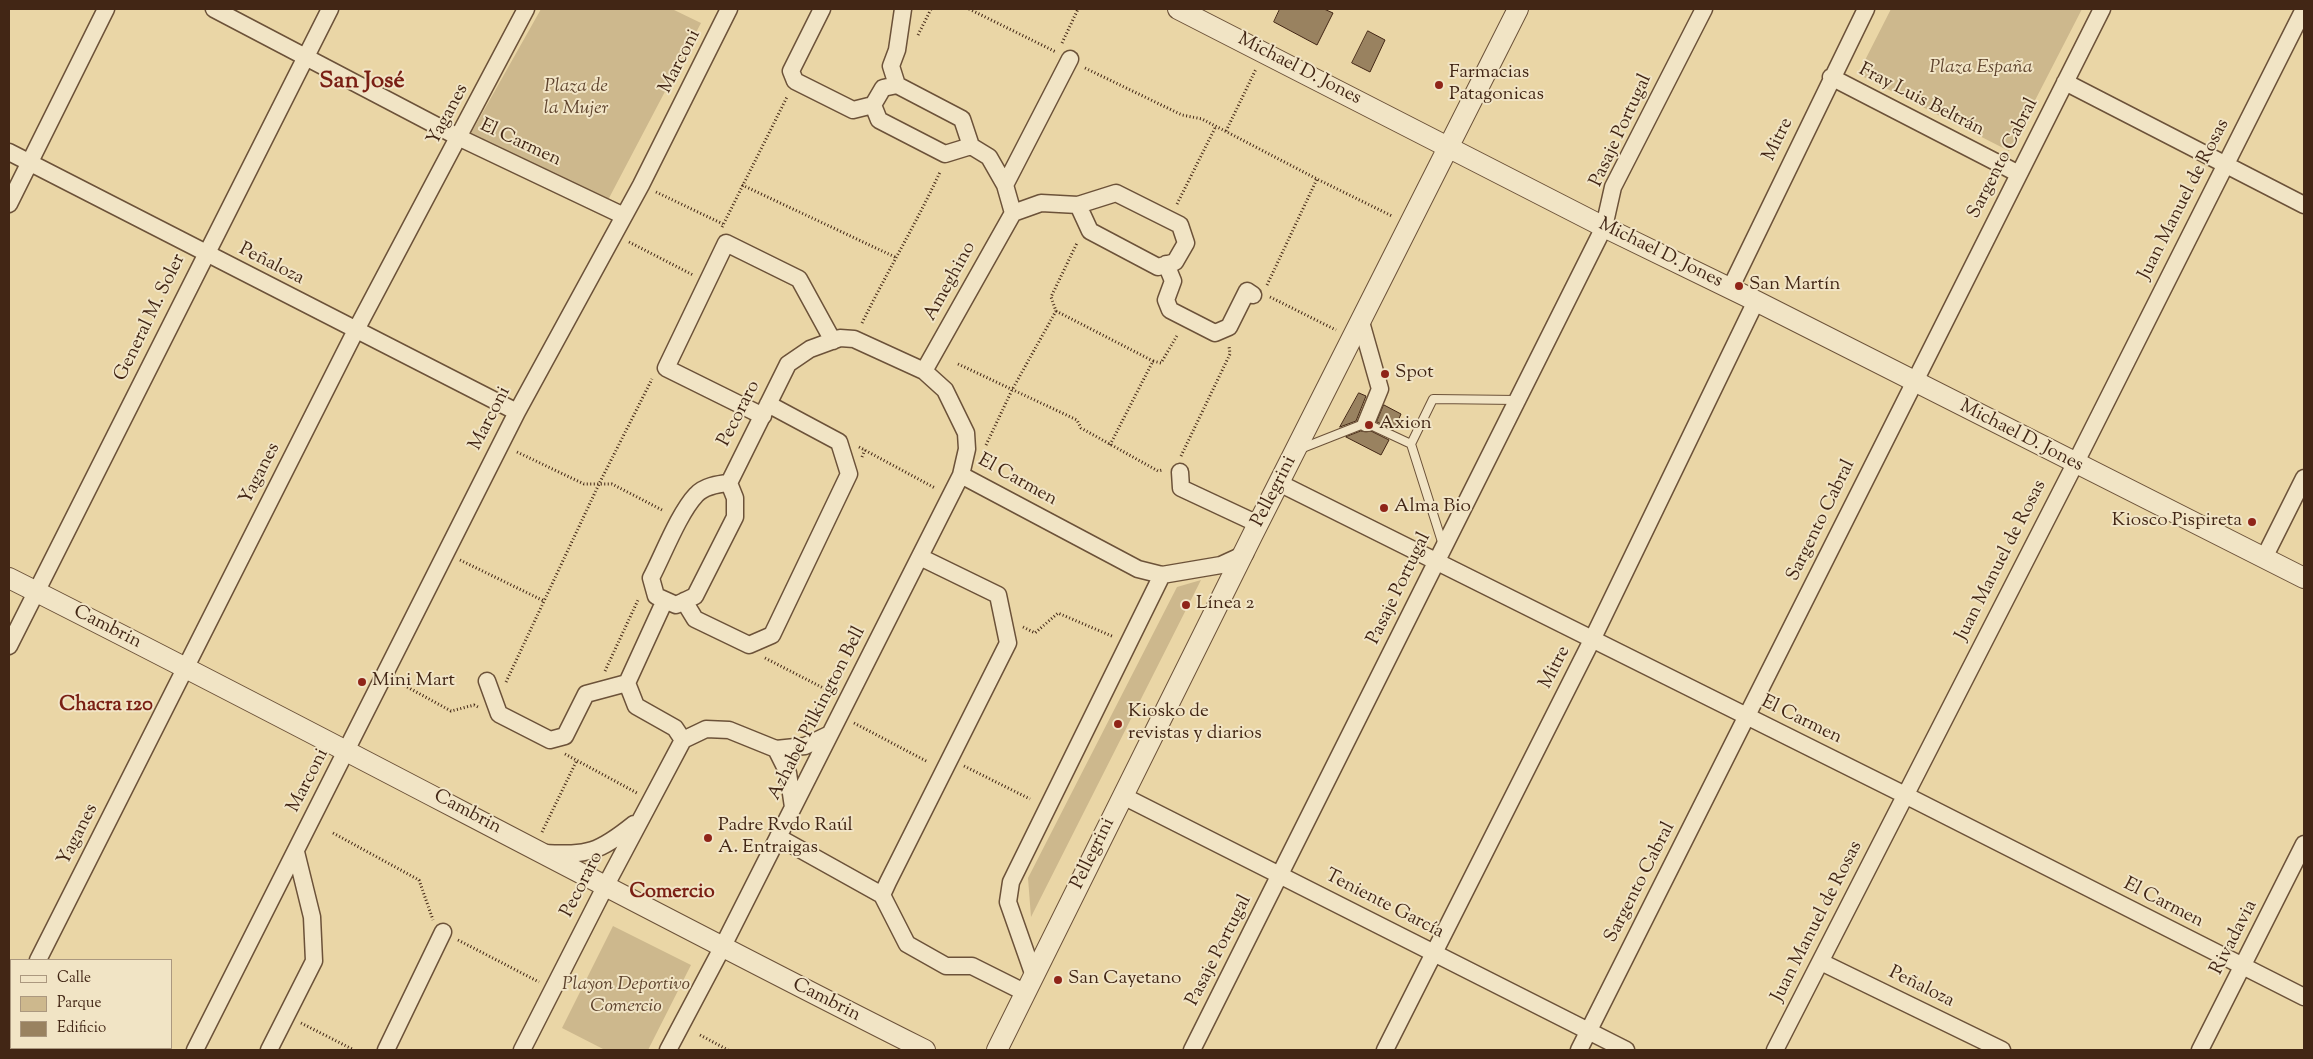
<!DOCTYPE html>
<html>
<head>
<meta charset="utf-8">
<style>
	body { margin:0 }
	#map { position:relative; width:2313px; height:1059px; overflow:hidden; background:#ead6a6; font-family:"Sorts Mill Goudy",serif }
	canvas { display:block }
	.frame { position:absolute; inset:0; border:10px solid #422615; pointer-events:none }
	.legend { position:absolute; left:10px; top:959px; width:162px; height:90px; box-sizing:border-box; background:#f1e4c5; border:1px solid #ab987f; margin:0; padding:6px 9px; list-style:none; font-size:15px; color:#422615 }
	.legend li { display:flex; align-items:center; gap:10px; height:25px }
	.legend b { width:25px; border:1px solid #ab987f }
</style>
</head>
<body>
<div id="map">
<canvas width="2313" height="1059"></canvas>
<div class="frame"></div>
<ul class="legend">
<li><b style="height:6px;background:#f1e4c5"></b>Calle</li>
<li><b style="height:14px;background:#cdb88d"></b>Parque</li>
<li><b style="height:14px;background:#998260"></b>Edificio</li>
</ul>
</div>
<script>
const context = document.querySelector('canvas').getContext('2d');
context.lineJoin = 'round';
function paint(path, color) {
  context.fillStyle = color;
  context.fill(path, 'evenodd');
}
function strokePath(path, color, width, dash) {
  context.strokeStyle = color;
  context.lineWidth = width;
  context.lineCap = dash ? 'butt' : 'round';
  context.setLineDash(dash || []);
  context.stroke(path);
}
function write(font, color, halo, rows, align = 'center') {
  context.font = font + ' "Sorts Mill Goudy",serif';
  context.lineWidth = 4;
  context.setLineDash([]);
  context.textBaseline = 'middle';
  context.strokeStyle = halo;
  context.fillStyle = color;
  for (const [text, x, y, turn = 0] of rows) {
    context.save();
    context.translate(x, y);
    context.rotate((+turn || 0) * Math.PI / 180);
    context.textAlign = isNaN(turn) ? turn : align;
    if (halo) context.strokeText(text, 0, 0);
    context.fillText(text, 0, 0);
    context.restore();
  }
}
paint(new Path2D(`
	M541 9H672L701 23 608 200 470 135Z
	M1891 9H2082L2009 151 1858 74Z
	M1201 580 1031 917 1028 878 1177 587Z
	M613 926 691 965 648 1050H605L562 1028Z`), '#cdb88d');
const building = new Path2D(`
	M1280 9H1324L1333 13 1317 45 1274 22Z
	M1368 31 1385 40 1370 72 1352 63Z
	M1359 393 1366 396 1356 421 1340 427Z
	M1384 405 1401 414 1394 430 1377 422Z
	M1361 431H1371L1389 440 1381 455 1346 437Z`);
paint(building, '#998260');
strokePath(building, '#422615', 1);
const service = new Path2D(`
	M1411 444 1433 399 1517 400
	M1300 449 1366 423 1411 444 1443 545`);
const minor = new Path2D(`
	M214 9 460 138 624 216
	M822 9 791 71 795 81 853 110 873 105
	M1831 77 2019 174
	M2065 82 2304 205
	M897 85 891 66 897 50 903 9
	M971 146 945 154 879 120 873 105 883 88 897 85 962 119 971 146 989 157 1005 185 1013 213 1041 203 1078 205 1116 193 1180 225 1186 243 1175 262 1158 267 1090 231 1078 205
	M9 152 517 412
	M1005 185 1070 59
	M9 204 106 9
	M1166 264 1173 281 1166 300 1170 310 1215 333 1229 327 1247 291 1253 295
	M1730 289 1866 9
	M1361 322 1380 389 1366 423
	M924 371 1013 213
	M763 416 666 368 726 243 799 279 833 341
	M1180 472 1181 488 1258 524
	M961 475 1138 569 1162 575 1221 565 1245 554
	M1279 483 1905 795 2304 997
	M2264 558 2304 478
	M665 600 627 683 636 706 675 728 683 740
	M684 601 695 619 749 645 772 635 849 474 839 442 768 404
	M9 646 330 9
	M487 681 499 714 550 740 565 736 586 694 627 683
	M683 740 706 729 729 730 776 749 805 746 830 734
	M776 749 788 773 793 807
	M1123 796 1626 1050
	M778 837 882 895 888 882 1008 643 998 595 920 557
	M543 853C589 855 598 853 634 824
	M882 895 907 944 946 966H972L1026 993
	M38 960 356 330 526 9
	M1821 962 2002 1050
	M1034 976 1008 902 1011 882 1162 575
	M9 1018 11 1013
	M79 1048 84 1050
	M195 1050 517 412 641 185 729 9
	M269 1050 314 961 312 917 296 852
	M386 1050 443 932
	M522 1050 606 885 683 740
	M668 1050 722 948 961 475 967 449 966 433 945 390 924 371 854 339 840 338 810 349 788 364 729 483 735 498V517L695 596 676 605 656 596 651 578C663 555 679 513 696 495 704 486 718 484 729 483
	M1192 1050C1329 776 1465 501 1604 227L1613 187 1704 9
	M1385 1050 1593 638 1756 301
	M1579 1050 2102 9
	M1775 1050 2075 464 2304 9
	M2200 1050 2304 844`);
const tertiary = new Path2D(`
	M1178 9 1604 227 1756 301 2304 578
	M9 578C316 732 618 896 925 1050
	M997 1050 1253 534 1518 9`);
strokePath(service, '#6c5239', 10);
strokePath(minor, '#6c5239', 19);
strokePath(tertiary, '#6c5239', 22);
strokePath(new Path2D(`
	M969 9 1056 52
	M918 35 931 9
	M1062 43 1078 9
	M1085 68 1182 115 1202 119 1317 179 1392 216
	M1226 131 1256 69
	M742 185 895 257
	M656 192 723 224
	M1177 204 1216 126
	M722 227 787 97
	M629 242 693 275
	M1267 285 1317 179
	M1270 297 1336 330
	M1056 311 1153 361
	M862 323C887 272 916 224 940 172
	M958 364 1077 420 1081 428 1158 471 1163 470
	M986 445 1012 390 1056 311 1051 297 1077 243
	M1110 445 1153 361 1161 363 1178 334
	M859 447 935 488
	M517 452 584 484H612L664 511
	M1181 456 1230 354 1229 346
	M862 457 865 450
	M460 560 544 601
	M1023 627 1035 633 1058 613 1114 637
	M765 658 833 693
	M605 671 638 600
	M398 682 451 711 474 705 478 707
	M506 682 599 484 652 379
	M854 723 928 762
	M565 754 637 793
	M964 766 1030 799
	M542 832 577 760
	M333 833 419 880 433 920
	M458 940 539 982
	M301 1023 354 1050
	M700 1035 728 1050`), '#422615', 3, [1, 2.5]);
strokePath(service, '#f1e4c5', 8);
strokePath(minor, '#f1e4c5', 16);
strokePath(tertiary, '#f1e4c5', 20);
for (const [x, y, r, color] of [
	[1439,85,5,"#8f2418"],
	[1739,286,5,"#8f2418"],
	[1385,374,5,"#8f2418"],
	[1369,425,5,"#8f2418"],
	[1384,508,5,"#8f2418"],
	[2252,522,5,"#8f2418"],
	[1186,605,5,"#8f2418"],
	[362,682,5,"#8f2418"],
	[1118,724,5,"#8f2418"],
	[708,838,5,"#8f2418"],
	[1058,980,5,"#8f2418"]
]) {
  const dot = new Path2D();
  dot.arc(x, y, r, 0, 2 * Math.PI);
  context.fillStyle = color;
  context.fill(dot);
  strokePath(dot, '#f1e4c5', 2);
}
write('19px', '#422615', '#f1e4c5', [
	["Marconi",681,62,-63],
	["Michael D. Jones",1299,70,27],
	["Fray Luis Beltrán",1921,101,27],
	["Yaganes",449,115,-62],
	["Pasaje Portugal",1622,131,-65],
	["Mitre",1779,140,-64],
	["El Carmen",520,144,25],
	["Sargento Cabral",2004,159,-63],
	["Juan Manuel de Rosas",2185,200,-63],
	["Michael D. Jones",1660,254,26],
	["Peñaloza",271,265,27],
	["Ameghino",951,282,-61],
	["General M. Soler",151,318,-64],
	["Pecoraro",740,414,-63],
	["Marconi",491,419,-63],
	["Michael D. Jones",2021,437,27],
	["Yaganes",261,474,-63],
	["El Carmen",1017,481,29],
	["Pellegrini",1275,492,-63],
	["Sargento Cabral",1822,521,-64],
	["Juan Manuel de Rosas",2002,561,-63],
	["Pasaje Portugal",1400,589,-64],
	["Cambrin",107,628,27],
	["Mitre",1556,668,-63],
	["Azhabel Pilkington Bell",818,714,-63],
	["El Carmen",1801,721,26],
	["Marconi",309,781,-63],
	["Cambrin",467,813,28],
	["Yaganes",79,835,-63],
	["Pellegrini",1094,854,-64],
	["Sargento Cabral",1641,883,-63],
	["Pecoraro",583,885,-63],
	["El Carmen",2163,904,27],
	["Teniente García",1384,905,27],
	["Juan Manuel de Rosas",1818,922,-63],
	["Rivadavia",2235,938,-63],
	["Pasaje Portugal",1220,951,-63],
	["Peñaloza",1921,988,26],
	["Cambrin",826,1001,27]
]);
write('italic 19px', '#5e432d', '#f1e4c5', [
	["Plaza España",1981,69],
	["Plaza de",576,88],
	["la Mujer",576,110],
	["Playon Deportivo",626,986],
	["Comercio",626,1008]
]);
write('19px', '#422615', '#f1e4c5', [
	["Farmacias",1449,74],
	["Patagonicas",1449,96],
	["San Martín",1749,286],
	["Spot",1395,374],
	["Axion",1379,425],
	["Alma Bio",1394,508],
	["Kiosco Pispireta",2242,522,"right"],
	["Línea 2",1196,605],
	["Mini Mart",372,682],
	["Kiosko de",1128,713],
	["revistas y diarios",1128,735],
	["Padre Rvdo Raúl",718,827],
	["A. Entraigas",718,849],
	["San Cayetano",1068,980]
], 'left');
write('bold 20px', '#7a1f14', '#f1e4c5', [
	["Chacra 120",106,707],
	["Comercio",672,894]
]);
write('bold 24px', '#7a1f14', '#f1e4c5', [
	["San José",362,83]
]);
</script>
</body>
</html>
